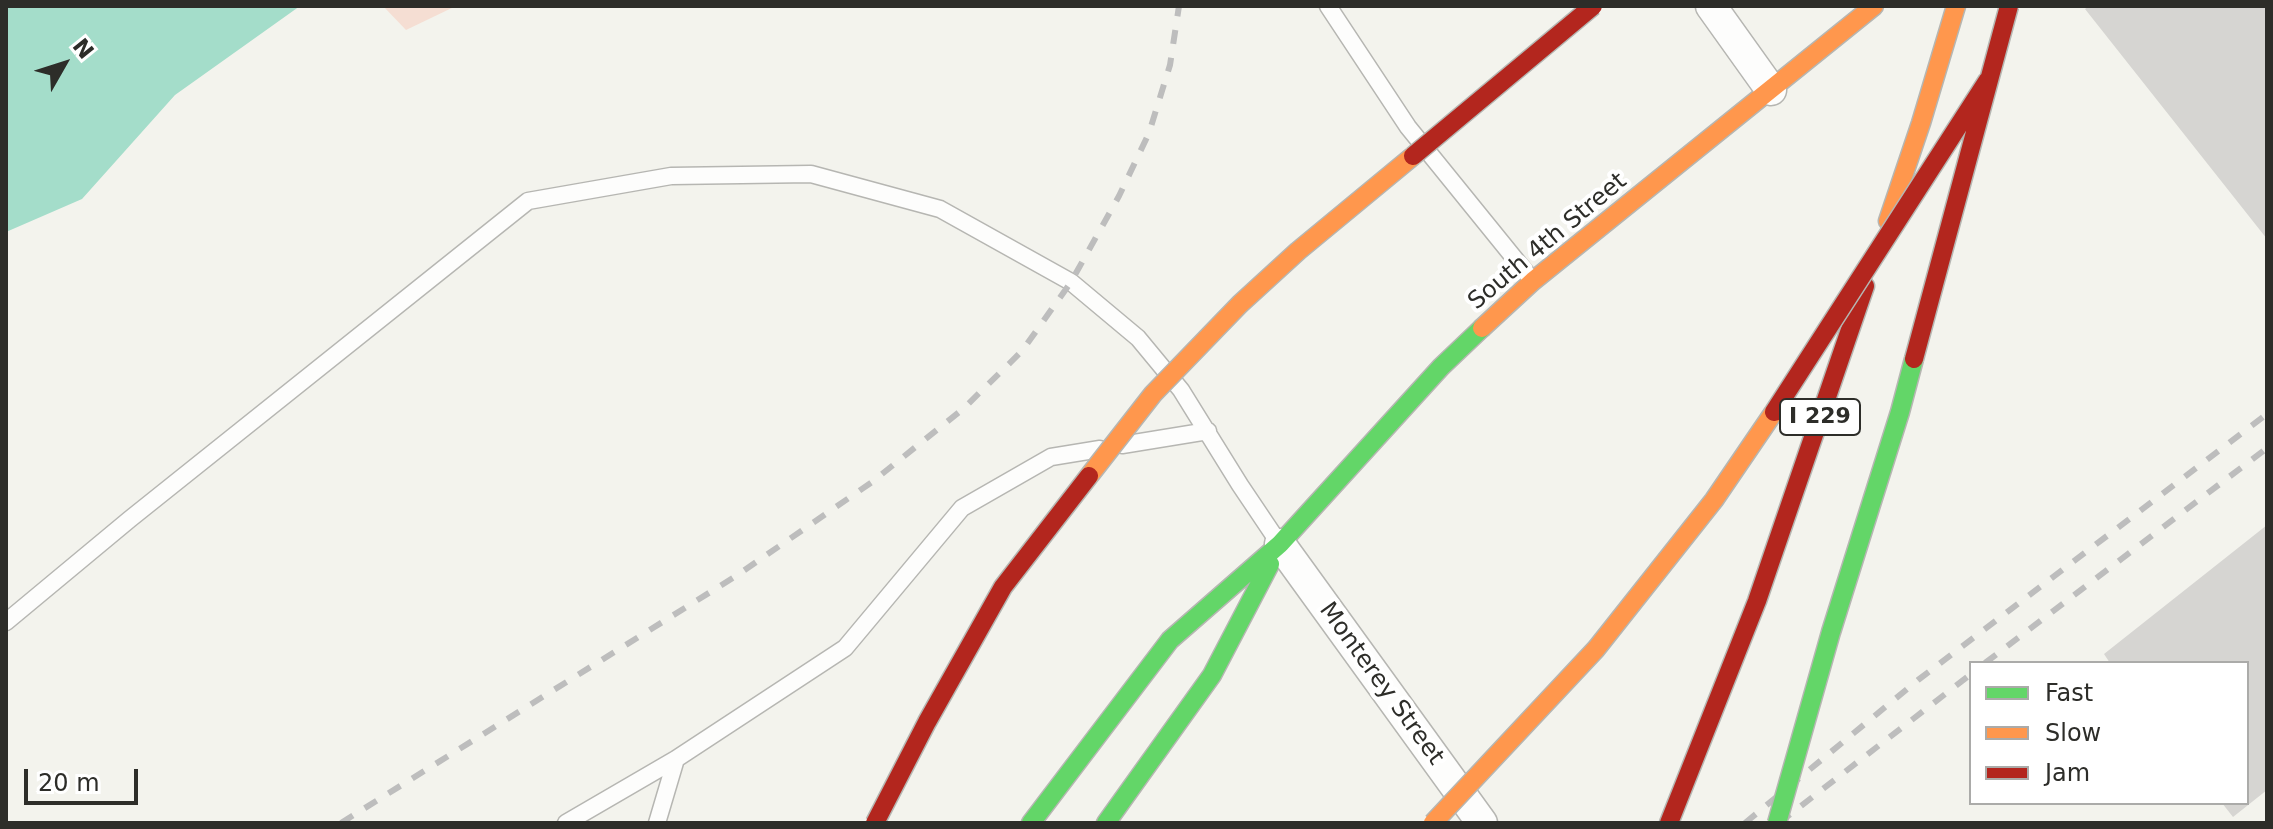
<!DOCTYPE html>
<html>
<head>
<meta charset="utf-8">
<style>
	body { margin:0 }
	#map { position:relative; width:2273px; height:829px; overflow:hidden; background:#f3f3ed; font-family:"DejaVu Sans",sans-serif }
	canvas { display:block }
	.frame { position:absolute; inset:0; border:8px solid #2d2d29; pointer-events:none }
	.legend { position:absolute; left:1969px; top:661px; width:280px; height:144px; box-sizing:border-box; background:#fff; border:2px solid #ababa9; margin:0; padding:10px 14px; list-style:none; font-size:24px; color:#2d2d29 }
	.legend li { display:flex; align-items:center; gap:16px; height:40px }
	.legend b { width:40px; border:2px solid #ababa9 }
	.north { position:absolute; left:24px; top:24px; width:80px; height:80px; -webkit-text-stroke:6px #fff; paint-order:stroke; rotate:51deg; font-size:22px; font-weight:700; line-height:32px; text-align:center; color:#2d2d29 }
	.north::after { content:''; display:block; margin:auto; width:28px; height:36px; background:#2d2d29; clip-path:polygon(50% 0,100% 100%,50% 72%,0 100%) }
	.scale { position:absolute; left:24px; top:769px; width:114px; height:36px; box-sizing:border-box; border:4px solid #2d2d29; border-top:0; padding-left:10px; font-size:24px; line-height:28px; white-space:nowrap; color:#2d2d29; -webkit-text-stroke:6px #fff; paint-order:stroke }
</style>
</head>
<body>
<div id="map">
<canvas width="2273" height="829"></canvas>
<div class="frame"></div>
<ul class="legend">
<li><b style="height:10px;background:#63d668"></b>Fast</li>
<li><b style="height:10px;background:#ff974d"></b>Slow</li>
<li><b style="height:10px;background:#b3261e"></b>Jam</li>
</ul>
<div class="north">N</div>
<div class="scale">20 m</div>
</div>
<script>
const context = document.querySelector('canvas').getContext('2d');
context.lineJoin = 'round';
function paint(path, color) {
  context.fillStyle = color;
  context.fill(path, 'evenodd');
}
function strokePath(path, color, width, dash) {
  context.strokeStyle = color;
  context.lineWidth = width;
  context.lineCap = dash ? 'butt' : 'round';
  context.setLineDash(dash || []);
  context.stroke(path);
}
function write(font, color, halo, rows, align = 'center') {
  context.font = font + ' "DejaVu Sans",sans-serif';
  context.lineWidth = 8;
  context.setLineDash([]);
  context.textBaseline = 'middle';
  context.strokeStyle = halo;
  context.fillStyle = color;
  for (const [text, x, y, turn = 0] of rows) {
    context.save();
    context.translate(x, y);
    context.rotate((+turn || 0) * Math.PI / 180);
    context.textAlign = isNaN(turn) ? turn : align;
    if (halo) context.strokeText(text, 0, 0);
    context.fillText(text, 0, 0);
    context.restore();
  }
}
paint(new Path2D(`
	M383 6H456L406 30Z`), '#f5ded3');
paint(new Path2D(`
	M6 6H300L175 95 82 199 6 232Z`), '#a4ddca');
paint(new Path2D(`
	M2089 6H2267V239L2085 9Z
	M2267 525V790L2233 817 2222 803H2247V663H2110L2104 654Z`), '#d6d5d2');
const lane = new Path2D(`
	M1328 6 1408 127 1532 280
	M1122 445 1208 431
	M6 622 130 519 528 201 671 176 811 174 940 209 1071 282 1138 338 1181 390 1240 485 1279 543
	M566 823 676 759 845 648 962 508 1051 457 1100 449
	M657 823 676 759`);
const street = new Path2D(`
	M1711 6 1771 90
	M1280 544 1482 823`);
const fast = new Path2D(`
	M1031 823 1170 640 1280 544 1441 367 1482 328
	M1106 823 1212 675 1270 564`);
const slow = new Path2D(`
	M1888 221 1921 123 1956 6
	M1482 328 1533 281 1874 6`);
const jam = new Path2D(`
	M1669 823 1757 601 1865 286`);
strokePath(lane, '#b6b6b2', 19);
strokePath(street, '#b6b6b2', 33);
strokePath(fast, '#b6b6b2', 21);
strokePath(slow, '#b6b6b2', 21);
strokePath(jam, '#b6b6b2', 21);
strokePath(lane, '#fdfdfc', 16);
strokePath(street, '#fdfdfc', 30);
strokePath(fast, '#63d668', 18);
strokePath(slow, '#ff974d', 18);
strokePath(jam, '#b3261e', 18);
strokePath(new Path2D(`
	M1985 663 2267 448
	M341 823 736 576 872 482 963 409 1022 351 1071 282 1119 196 1149 133 1170 65 1179 6
	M1745 823 1918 680 2267 414
	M1779 823 1971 674`), '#bdbdbd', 6, [14, 14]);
const fastBridge = new Path2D(`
	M1777 823 1831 632 1900 412 1914 359`);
const slowBridge = new Path2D(`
	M1089 476 1153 394 1240 304 1298 251 1413 156
	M1433 823 1596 649 1714 500 1774 412`);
const jamBridge = new Path2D(`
	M1413 156 1593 6
	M1914 359 2009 6
	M1774 412 1988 80
	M875 823 927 722 1003 587 1089 476`);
strokePath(fastBridge, '#b6b6b2', 21, []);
strokePath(slowBridge, '#b6b6b2', 21, []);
strokePath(jamBridge, '#b6b6b2', 21, []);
strokePath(fastBridge, '#63d668', 18);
strokePath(slowBridge, '#ff974d', 18);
strokePath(jamBridge, '#b3261e', 18);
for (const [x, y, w] of [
	[1820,417,80]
]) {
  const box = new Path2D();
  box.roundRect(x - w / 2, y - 18, w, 36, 6);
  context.fillStyle = '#fff';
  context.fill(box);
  strokePath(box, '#2d2d29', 2);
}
write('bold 22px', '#2d2d29', null, [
	["I 229",1820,417]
]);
write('24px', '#2d2d29', '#fff', [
	["South 4th Street",1548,242,-40],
	["Monterey Street",1381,684,54]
]);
</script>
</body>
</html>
